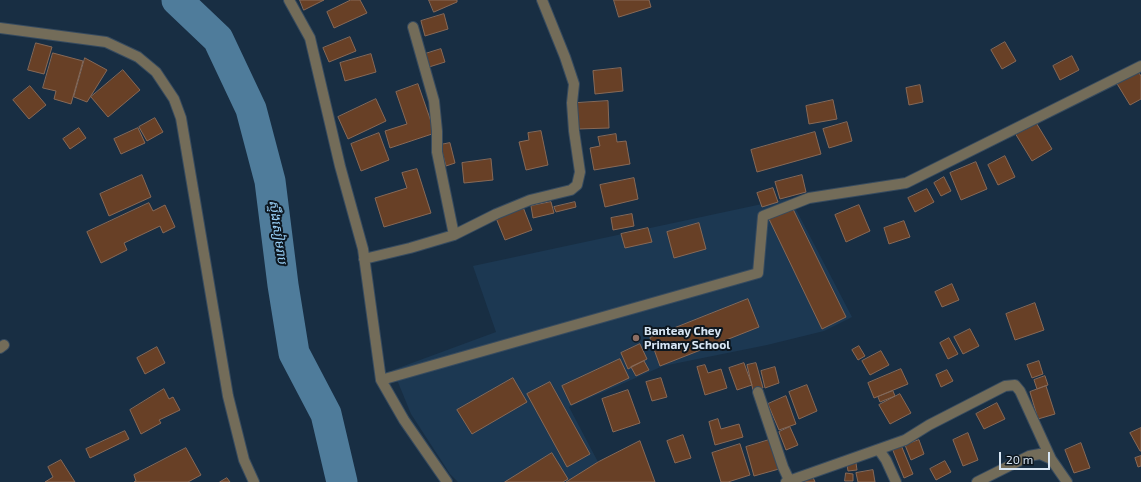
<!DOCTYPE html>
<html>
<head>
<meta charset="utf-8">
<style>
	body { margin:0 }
	#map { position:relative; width:1141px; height:482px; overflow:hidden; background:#182e43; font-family:"Exo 2",sans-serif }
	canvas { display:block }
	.scale { position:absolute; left:999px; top:452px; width:51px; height:18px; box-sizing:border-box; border:2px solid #d8e6f4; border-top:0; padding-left:5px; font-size:12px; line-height:14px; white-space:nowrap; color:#d8e6f4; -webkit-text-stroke:3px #0c161f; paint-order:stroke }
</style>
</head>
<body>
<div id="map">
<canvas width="1141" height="482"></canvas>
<div class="scale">20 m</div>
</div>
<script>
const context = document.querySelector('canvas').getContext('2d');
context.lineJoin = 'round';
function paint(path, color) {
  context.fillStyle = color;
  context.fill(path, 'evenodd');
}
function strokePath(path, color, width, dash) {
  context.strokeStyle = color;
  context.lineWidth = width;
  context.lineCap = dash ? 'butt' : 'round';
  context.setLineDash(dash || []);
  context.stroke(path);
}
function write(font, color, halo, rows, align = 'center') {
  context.font = font + ' "Exo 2","Noto Sans Khmer",sans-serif';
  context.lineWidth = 4;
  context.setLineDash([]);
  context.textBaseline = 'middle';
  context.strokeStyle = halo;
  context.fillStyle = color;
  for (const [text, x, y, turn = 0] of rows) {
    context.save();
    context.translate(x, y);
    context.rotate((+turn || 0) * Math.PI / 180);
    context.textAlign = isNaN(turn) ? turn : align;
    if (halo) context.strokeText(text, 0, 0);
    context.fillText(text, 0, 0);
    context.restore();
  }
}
paint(new Path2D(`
	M790 198 852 317 824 331 767 345 663 366 569 407 598 462 566 482H458L450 474 411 414 393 370 496 332 473 266Z`), '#1c3852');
strokePath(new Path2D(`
	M177 0 218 39 251 109 270 181 283 285 294 353 326 414 342 482`), '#4f7c9b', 31);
const building = new Path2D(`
	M300 0H324L304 10Z
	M351 0H360L367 13 334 28 327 12Z
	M429 0H457V2L434 12Z
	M614 0H649L651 7 619 17Z
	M444 14 448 29 425 36 421 21Z
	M350 37 356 51 329 62 323 48Z
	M1005 42 1016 61 1002 69 991 50Z
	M36 43 52 47 44 74 28 70Z
	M441 49 445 62 429 67 425 54Z
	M53 53 83 61 71 104 54 99 56 91 43 88Z
	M371 54 376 72 345 81 340 63Z
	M1072 56 1079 70 1060 80 1053 66Z
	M85 58 107 70 87 102 74 97Z
	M621 68 623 91 595 94 593 71Z
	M123 70 140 90 108 117 91 97Z
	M1137 70 1141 76V99L1130 105 1116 82Z
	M418 84 435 133 390 148 385 131 407 124 396 92Z
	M920 85 923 102 909 105 906 88Z
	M30 86 46 105 29 119 13 100Z
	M376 99 386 121 348 139 338 117Z
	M833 100 837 119 809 124 806 106Z
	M608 101 609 128 578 129 577 103Z
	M155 118 163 132 147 141 139 127Z
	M1035 121 1052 149 1032 161 1015 133Z
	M847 122 852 141 829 148 823 129Z
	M79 128 86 138 70 149 63 139Z
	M138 128 145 143 121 154 114 139Z
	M541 131 548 165 526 170 519 142 529 140 528 133Z
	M815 132 821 154 757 172 751 150Z
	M379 133 389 160 361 171 351 144Z
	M616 134 617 142 626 141 630 164 594 170 590 148 600 146 598 137Z
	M450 143 455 163 446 166 440 145Z
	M1005 156 1015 177 998 185 988 165Z
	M491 159 493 180 464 183 462 163Z
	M976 162 987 189 961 200 950 173Z
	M417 169 431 213 384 227 375 198 407 188 402 173Z
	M142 175 151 197 109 216 100 194Z
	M802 175 806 192 780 199 775 182Z
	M944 177 951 191 941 196 934 183Z
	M634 178 638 199 605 207 600 185Z
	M773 188 778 202 762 207 757 193Z
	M927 189 934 202 915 212 908 198Z
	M551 202 554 213 533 218 531 206Z
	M575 202 576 207 556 212 554 207Z
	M149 203 153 211 165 205 175 227 163 233 160 226 124 243 127 250 101 263 87 232Z
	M859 205 870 231 846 242 835 215Z
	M523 207 532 230 505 240 496 218Z
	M792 207 846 317 822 329 769 219Z
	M632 214 634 226 613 230 611 218Z
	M904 221 910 237 889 244 884 228Z
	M699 223 706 249 674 258 667 232Z
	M648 228 652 242 625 248 621 234Z
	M952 284 959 300 942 307 935 292Z
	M748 299 759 327 660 366 650 338Z
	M1035 303 1044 330 1015 340 1006 314Z
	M970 329 979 346 963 354 954 337Z
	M949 338 958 354 948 359 940 343Z
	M640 344 647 359 628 369 621 353Z
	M859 346 865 356 858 360 852 350Z
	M157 347 165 363 145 374 137 358Z
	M881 351 889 365 870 375 862 361Z
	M620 359 629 378 571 405 562 386Z
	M644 361 649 370 636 376 631 367Z
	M1039 361 1043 374 1032 378 1027 365Z
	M744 363 752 385 737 390 729 368Z
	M756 363 763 388 753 390 747 365Z
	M705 365 708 373 721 369 727 388 705 395 697 367Z
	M775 367 779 383 765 388 761 371Z
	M901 369 908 384 874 398 868 383Z
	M947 370 953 381 941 387 936 375Z
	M1045 376 1048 385 1037 389 1034 380Z
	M513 378 527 402 472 434 457 410Z
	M661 378 667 397 652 401 646 382Z
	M550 382 590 454 567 467 527 394Z
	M807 385 817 411 799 419 789 392Z
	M1046 386 1055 414 1038 419 1030 392Z
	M164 389 169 399 173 397 180 410 159 420 161 423 141 434 130 410Z
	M628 390 640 423 613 432 602 399Z
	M893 391 895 396 880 402 878 397Z
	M900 394 911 413 890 424 879 405Z
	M786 396 796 424 779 430 768 404Z
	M997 403 1005 419 984 429 976 414Z
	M718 419 721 429 739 424 743 437 715 445 709 422Z
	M790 427 798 445 786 450 779 432Z
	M1141 428V451H1140L1130 433Z
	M125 431 129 439 90 458 86 449Z
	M968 433 978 460 963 466 953 440Z
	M683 435 691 458 675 463 667 441Z
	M769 440 779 469 754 476 746 447Z
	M919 440 924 454 911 460 905 445Z
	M640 441 655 482H566L598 462Z
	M1081 443 1090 468 1074 473 1065 450Z
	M740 444 750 475 728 482H721L712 453Z
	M901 445 913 474 904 478 892 448Z
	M186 448 201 475 188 482H134L136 481 134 475Z
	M552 453 568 479 563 482H505Z
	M1141 456V466L1138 467 1135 458Z
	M61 460 75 482H45L53 477 48 467Z
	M945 461 951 472 936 480 930 469Z
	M856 463 857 470 848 471 847 465Z
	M873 470 875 482H858L856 473Z
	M846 473 853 474V481H845Z
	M812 475 815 482H797Z
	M227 478 230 482H220Z`);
paint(building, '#684026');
strokePath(building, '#876957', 1);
const minor = new Path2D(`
	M289 0 310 38 340 166 363 249 381 380 404 420 447 482
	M413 27 434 101 437 131V152L454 235
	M0 28 106 42 138 57 156 72 174 99 181 118 228 396 244 460 254 482
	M364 259 410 248 454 235 496 214 530 200 571 190 577 185 580 172 574 131 572 103 574 84 565 57 542 0
	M0 348 4 345
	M381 380 758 273 763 216 809 198 906 183 1141 66
	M758 392 783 467 790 482
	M879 450 886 460 896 482
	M786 482 905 440 929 425 1005 386 1015 385 1020 391 1051 459 1067 482
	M977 482 1029 456 1040 454 1051 459`);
strokePath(minor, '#374b5f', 12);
strokePath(minor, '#736c59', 10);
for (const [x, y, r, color] of [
	[636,338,4,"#8d6e63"]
]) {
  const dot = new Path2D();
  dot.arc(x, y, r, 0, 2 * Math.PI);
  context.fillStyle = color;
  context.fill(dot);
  strokePath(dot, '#0c161f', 1.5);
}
write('bold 12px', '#d8e6f4', '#0c161f', [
	["Banteay Chey",644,331],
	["Primary School",644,345]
], 'left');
write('italic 13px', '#98cff6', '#0c161f', [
	["ស្ទឹងសៀមរាប",278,232,82]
]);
</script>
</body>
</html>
